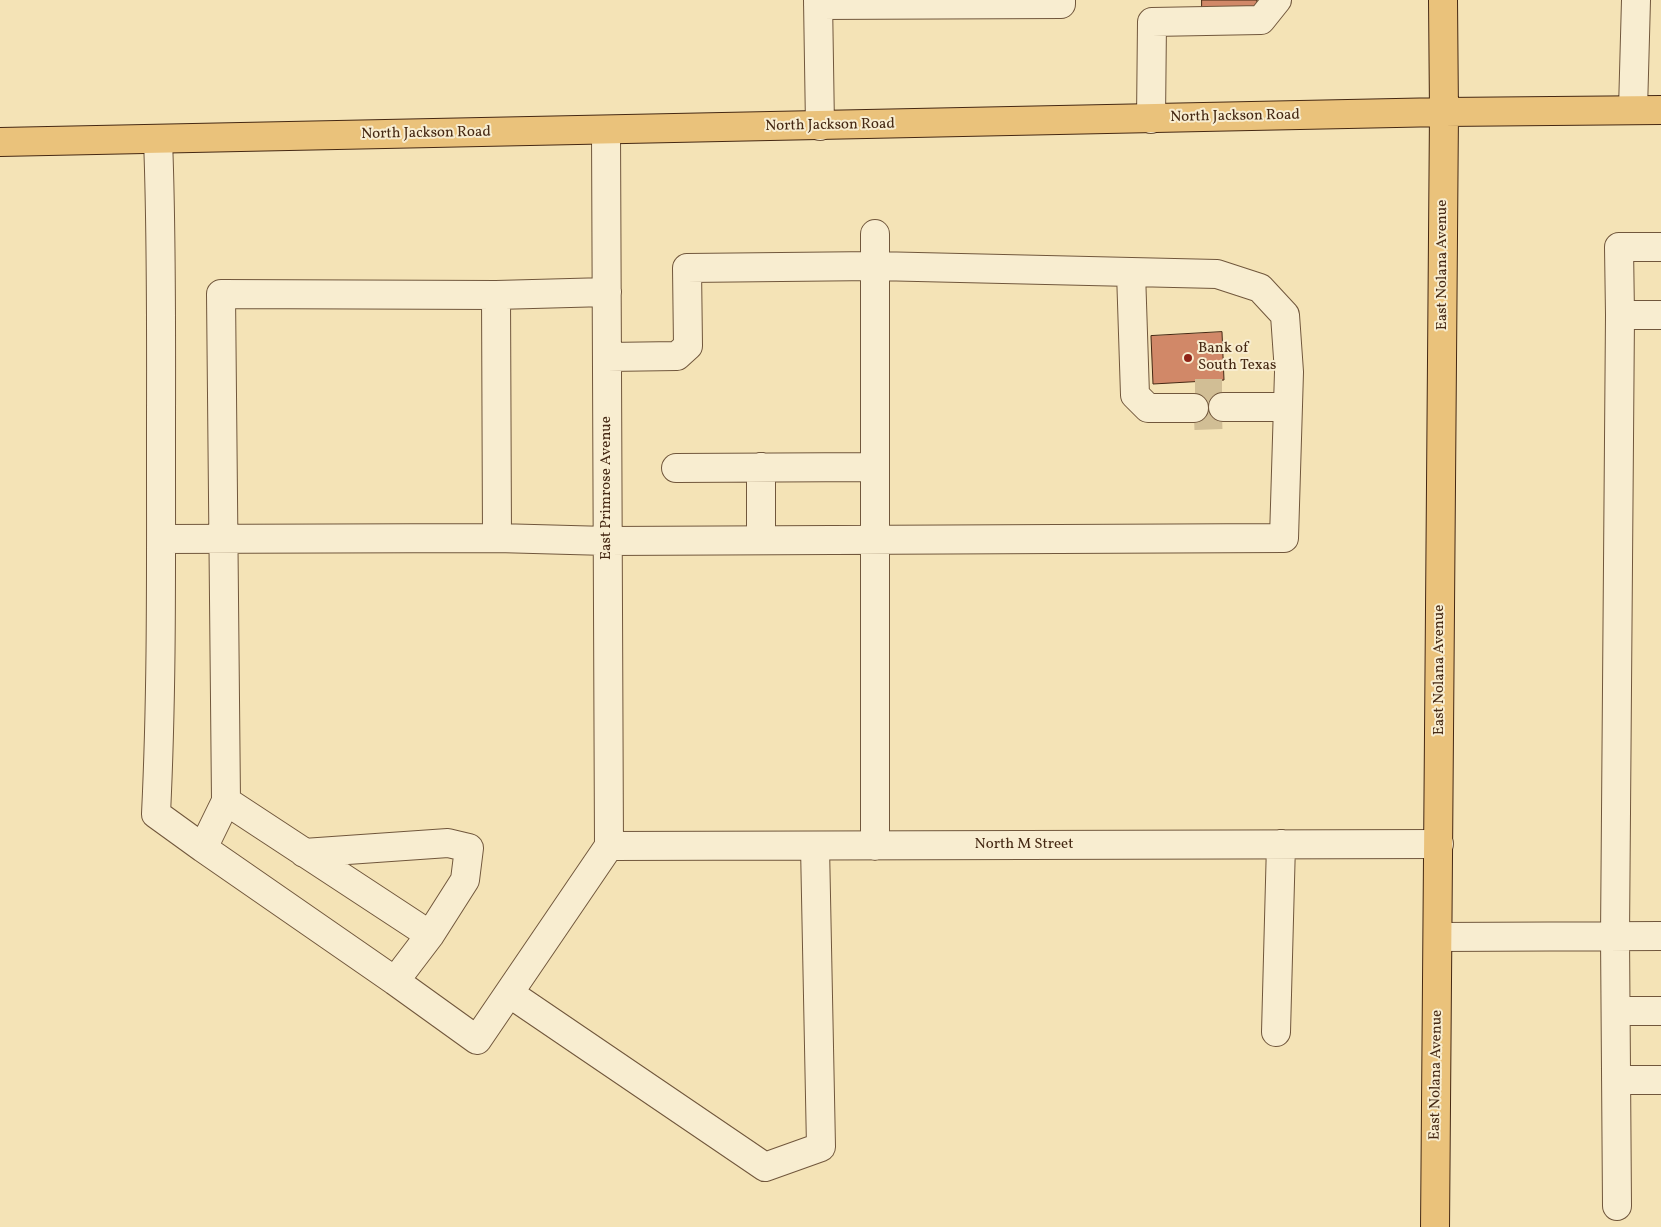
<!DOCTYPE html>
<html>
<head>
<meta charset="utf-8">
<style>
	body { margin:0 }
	canvas { display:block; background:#f4e3b6 }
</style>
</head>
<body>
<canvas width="1661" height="1227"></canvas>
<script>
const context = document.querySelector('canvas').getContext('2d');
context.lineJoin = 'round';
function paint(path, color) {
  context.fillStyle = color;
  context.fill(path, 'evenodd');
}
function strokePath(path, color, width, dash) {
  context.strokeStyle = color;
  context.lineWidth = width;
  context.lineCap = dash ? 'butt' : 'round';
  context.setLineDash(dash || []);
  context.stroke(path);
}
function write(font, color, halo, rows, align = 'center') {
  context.font = font + ' Vollkorn,serif';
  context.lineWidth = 4;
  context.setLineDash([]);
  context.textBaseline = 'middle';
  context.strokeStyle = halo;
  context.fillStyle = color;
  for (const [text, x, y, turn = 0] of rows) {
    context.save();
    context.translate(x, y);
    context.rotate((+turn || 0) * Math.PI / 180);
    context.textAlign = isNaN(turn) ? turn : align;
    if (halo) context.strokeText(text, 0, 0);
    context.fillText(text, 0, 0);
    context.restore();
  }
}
const building = new Path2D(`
	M1202 0H1257V8H1202Z
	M1222 332 1224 380 1153 384 1151 336Z`);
paint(building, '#d18868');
strokePath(building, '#452813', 1);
strokePath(new Path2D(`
	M1195 393H1222
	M1194 416 1223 415`), '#d1be95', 28, [28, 14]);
const minor = new Path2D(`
	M818 0 820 126
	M818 5 1061 4V0
	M1633 110 1636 0
	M1151 119 1152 22 1261 20 1277 0
	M606 131 609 846
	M158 140C162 241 161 342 161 443 161 566 162 690 156 814L203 848
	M1131 272 1135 395 1148 408H1194
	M607 292 496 295 221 294 226 801 430 935 395 981 477 1040 609 846
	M496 295 497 538 607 541 1284 538 1289 372 1285 315 1260 288 1217 274 875 266 687 268 688 346 677 356 607 357
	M1620 315 1619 247H1661
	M1223 407H1288
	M761 467V540
	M676 468 875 467
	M161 539 497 538
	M226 801 203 848 395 981
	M609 846 1439 844
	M875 846V234
	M304 853 448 843 469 848 465 880 430 935
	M1438 937 1661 936
	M509 993 765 1167 821 1147 815 846
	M1616 1011H1661
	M1276 1032 1281 844
	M1616 1080H1661
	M1617 1206 1615 936 1620 315H1661`);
const major = new Path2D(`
	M0 142 1444 112 1661 110
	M1435 1227 1444 112 1443 0`);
strokePath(minor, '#71573c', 30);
strokePath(major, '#452813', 30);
strokePath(minor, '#f8edd0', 28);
strokePath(major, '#eac27b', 28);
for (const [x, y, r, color] of [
	[1188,358,5,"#8f2418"]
]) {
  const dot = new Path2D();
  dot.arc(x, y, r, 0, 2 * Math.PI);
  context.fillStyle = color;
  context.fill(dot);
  strokePath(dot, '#f8edd0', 2);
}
write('15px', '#452813', '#f8edd0', [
	["North Jackson Road",1235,117,-1],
	["North Jackson Road",830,126,-1],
	["North Jackson Road",426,134,-1],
	["East Nolana Avenue",1443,265,-90],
	["East Primrose Avenue",607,488,-90],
	["East Nolana Avenue",1440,670,-90],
	["North M Street",1024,845],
	["East Nolana Avenue",1437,1075,-89]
]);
write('15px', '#452813', '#f8edd0', [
	["Bank of",1198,349],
	["South Texas",1198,366]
], 'left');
</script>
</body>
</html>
